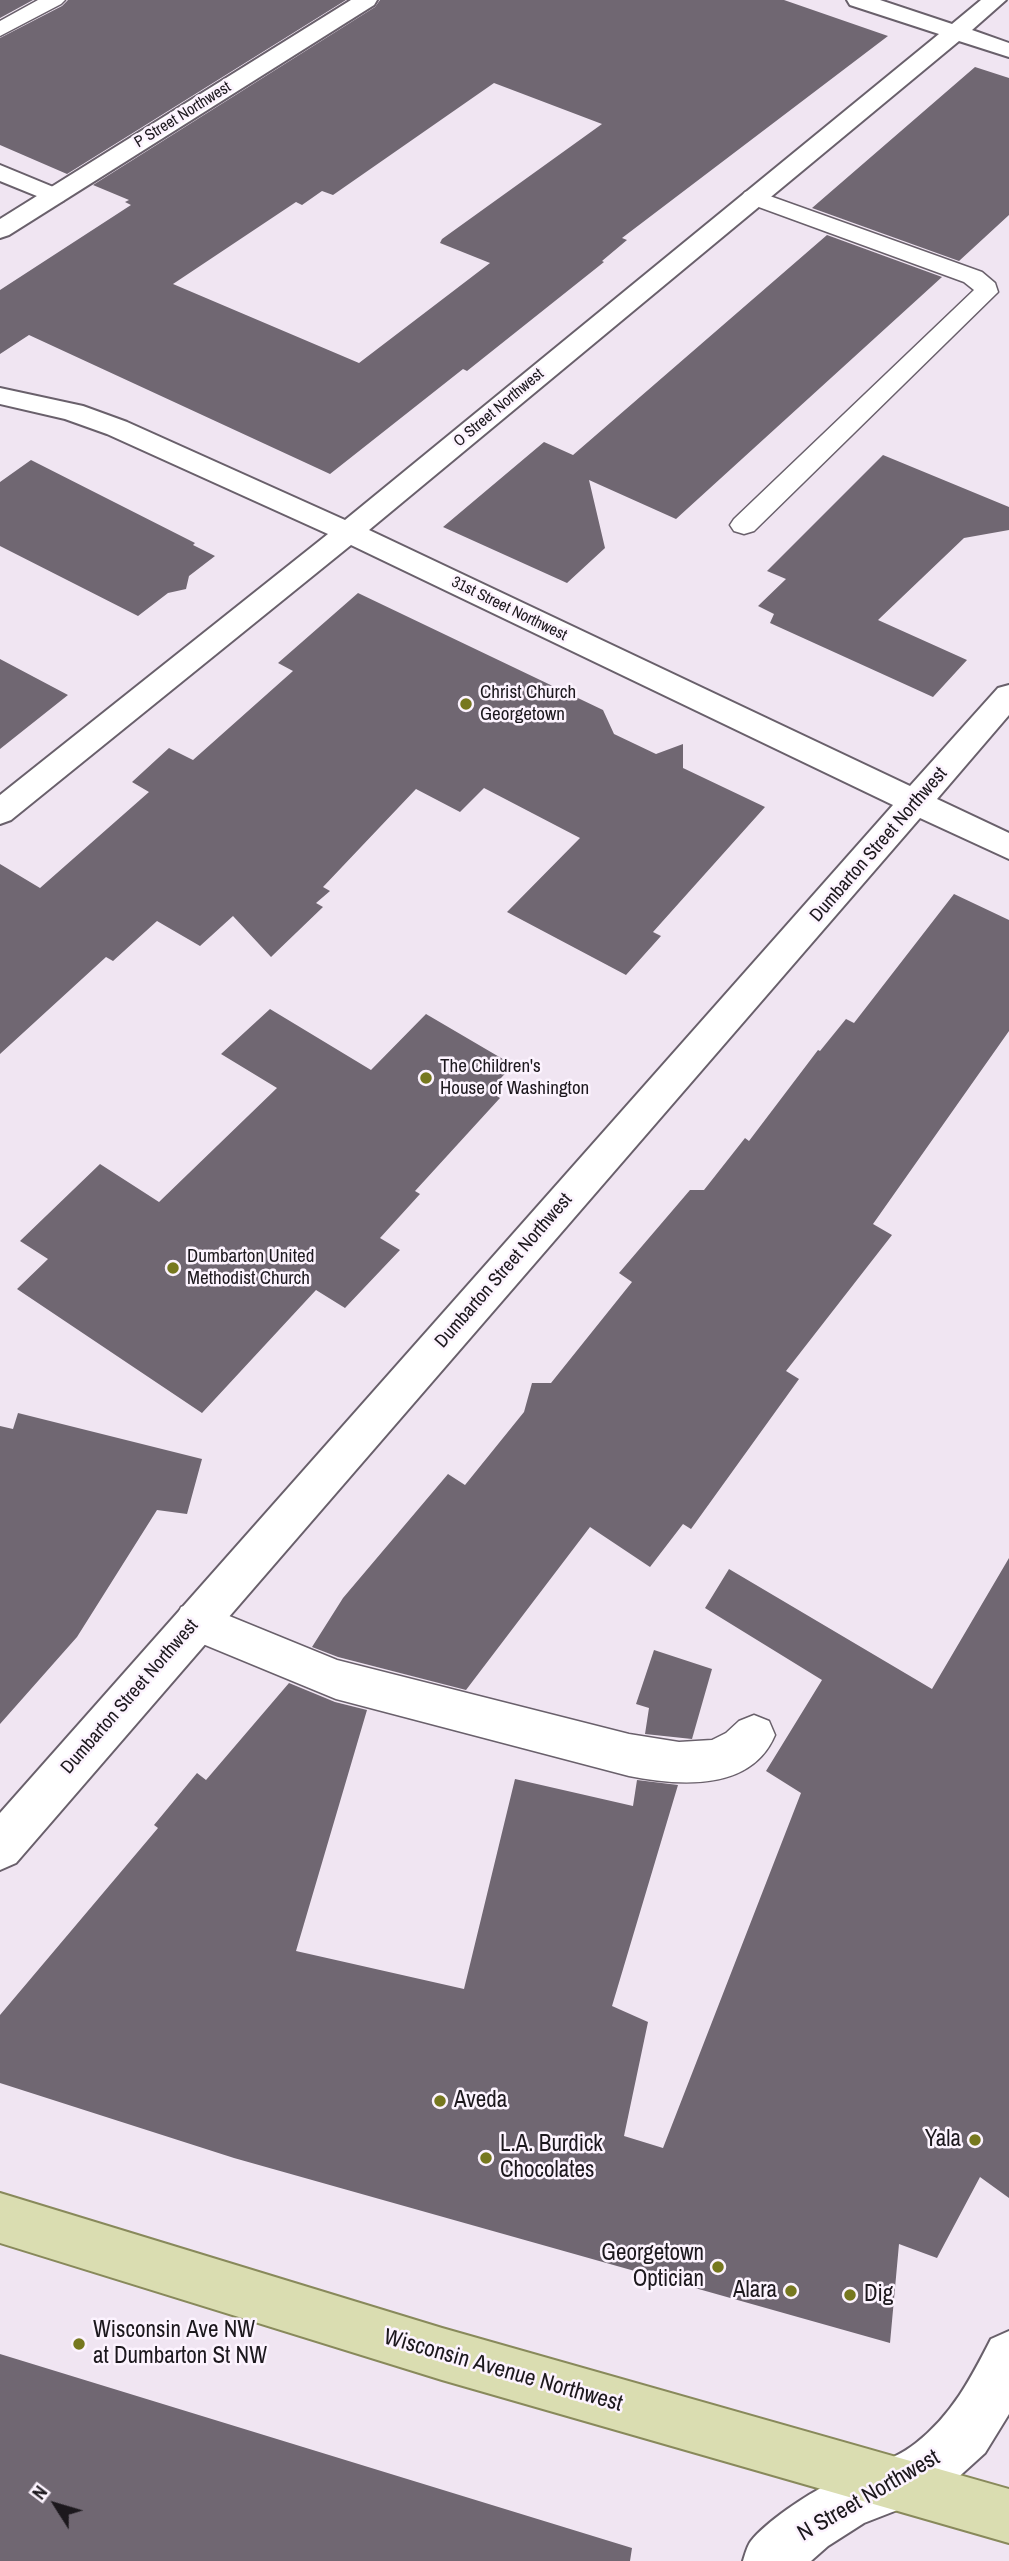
<!DOCTYPE html>
<html>
<head>
<meta charset="utf-8">
<style>
	body { margin:0 }
	#map { position:relative; width:1009px; height:2561px; overflow:hidden; background:#f0e5f2; font-family:"Archivo Narrow",sans-serif }
	canvas { display:block }
	.north { position:absolute; left:21px; top:2470px; width:70px; height:70px; -webkit-text-stroke:5px #fcf3fe; paint-order:stroke; rotate:307deg; font-size:19px; font-weight:700; line-height:28px; text-align:center; color:#1c181d }
	.north::after { content:''; display:block; margin:auto; width:24px; height:32px; background:#1c181d; clip-path:polygon(50% 0,100% 100%,50% 72%,0 100%) }
</style>
</head>
<body>
<div id="map">
<canvas width="1009" height="2561"></canvas>
<div class="north">N</div>
</div>
<script>
const context = document.querySelector('canvas').getContext('2d');
context.lineJoin = 'round';
function paint(path, color) {
  context.fillStyle = color;
  context.fill(path, 'evenodd');
}
function strokePath(path, color, width, dash) {
  context.strokeStyle = color;
  context.lineWidth = width;
  context.lineCap = dash ? 'butt' : 'round';
  context.setLineDash(dash || []);
  context.stroke(path);
}
function write(font, color, halo, rows, align = 'center') {
  context.font = font + ' "Archivo Narrow",sans-serif';
  context.lineWidth = 5;
  context.setLineDash([]);
  context.textBaseline = 'middle';
  context.strokeStyle = halo;
  context.fillStyle = color;
  for (const [text, x, y, turn = 0] of rows) {
    context.save();
    context.translate(x, y);
    context.rotate((+turn || 0) * Math.PI / 180);
    context.textAlign = isNaN(turn) ? turn : align;
    if (halo) context.strokeText(text, 0, 0);
    context.fillText(text, 0, 0);
    context.restore();
  }
}
paint(new Path2D(`
	M0 0H33L0 18Z
	M68 0H346L67 174 0 145V38L62 6Z
	M380 0H784L888 36 622 238 627 240 602 261 604 262 467 371 463 369 330 474 29 335 0 354V290L131 205 125 202 129 200 93 185 375 7ZM494 83 602 124 442 239 440 243 490 263 359 363 173 284 296 202 302 205 322 191 333 195Z
	M975 67 1009 78V215L959 261 812 208Z
	M827 235 942 277 676 519 589 480 605 548 567 583 443 527 544 442 573 455Z
	M883 455 1009 507V530L964 538 878 620 967 660 933 697 770 623 774 614 758 606 786 579 767 571Z
	M31 460 195 543 193 545 215 556 189 576 186 589 168 593 138 616 0 546V482Z
	M358 593 603 710 614 734 656 754 683 744V768L765 807 653 932 661 936 626 975 507 912 580 838 484 788 460 812 416 789 323 887 330 891 316 903 323 907 271 957 233 916 200 946 157 921 113 961 106 957 0 1054V864L40 888 149 792 132 782 169 748 193 760 293 671 278 663Z
	M0 659 68 695 0 749Z
	M954 894 1009 920V1031L873 1224 892 1235 786 1371 799 1379 691 1529 683 1524 650 1567 590 1527 466 1690 338 1657 312 1647 343 1598 448 1474 465 1485 524 1412 532 1383H551L632 1282 619 1273 690 1190H704L745 1138 749 1141 818 1050 820 1051 846 1019 854 1023Z
	M270 1009 371 1070 426 1014 513 1065 489 1091 500 1098 415 1191 420 1194 380 1238 400 1250 345 1308 316 1290 202 1413 17 1289 48 1259 20 1241 100 1164 159 1202 277 1088 221 1054Z
	M18 1413 202 1459 187 1514 157 1510 77 1637 0 1724V1426L13 1429Z
	M1009 1558V2198L980 2177 937 2258 899 2244 890 2343 234 2158 0 2083V2015L158 1828 154 1825 197 1773 206 1780 289 1683 335 1702 367 1710 296 1951 464 1989 515 1779 633 1806 637 1780 678 1785 612 2006 648 2022 624 2136 663 2148 801 1793 766 1771 822 1680 705 1608 729 1569 932 1689Z
	M654 1650 712 1669 692 1739 645 1734 649 1708 636 1704Z
	M0 2354 632 2548 630 2561H0Z`), '#706772');
const service = new Path2D(`
	M38 0H65L61 4 0 36V21Z
	M753 190 982 272 995 283 998 292 754 531 744 534 734 531 730 525 734 519 974 290 964 282 745 202 741 197 745 192Z
	M195 1602 337 1660 629 1734 679 1742 712 1740 726 1733 739 1721 754 1715 769 1721 775 1735C751 1792 679 1786 629 1776L336 1699 181 1635 175 1621 181 1607Z`);
const minor = new Path2D(`
	M847 0H880L952 24 981 0H1006L972 30 1009 43V57L959 41 369 530 910 786 998 688 1009 685V715L937 799 1009 833V859L920 818 16 1863 0 1870V1813L893 805 351 545 11 820 0 824V795L328 534 107 434 65 419 0 404V388L83 406 127 422 345 520 939 34 850 5Z
	M0 165 63 191 66 196 63 201 54 203 0 181Z
	M1009 2331V2414L985 2453 953 2482 918 2502 864 2523 828 2546 811 2561H743C745 2555 747 2546 751 2541 765 2523 807 2494 829 2484 858 2469 891 2463 916 2443 952 2415 971 2378 991 2339Z`);
const secondary = new Path2D(`
	M351 0H377L374 5 9 235 0 238V219Z`);
const primary = new Path2D(`
	M0 2193 442 2328 1009 2489V2543L442 2380 0 2243Z`);
strokePath(service, '#69606b', 3);
strokePath(minor, '#69606b', 4);
strokePath(secondary, '#69606b', 4);
strokePath(primary, '#88895b', 4);
paint(service, '#fff');
paint(minor, '#fff');
paint(secondary, '#fff');
paint(primary, '#daddb1');
for (const [x, y, r, color] of [
	[466,704,7,"#76781f"],
	[426,1078,7,"#76781f"],
	[173,1268,7,"#76781f"],
	[440,2101,7,"#76781f"],
	[975,2140,7,"#76781f"],
	[486,2158,7,"#76781f"],
	[718,2267,7,"#76781f"],
	[791,2291,7,"#76781f"],
	[850,2295,7,"#76781f"],
	[79,2344,7,"#76781f"]
]) {
  const dot = new Path2D();
  dot.arc(x, y, r, 0, 2 * Math.PI);
  context.fillStyle = color;
  context.fill(dot);
  strokePath(dot, '#fcf3fe', 2.5);
}
write('16px', '#1c181d', '#fcf3fe', [
	["P Street Northwest",183,115,-32],
	["O Street Northwest",499,408,-40],
	["31st Street Northwest",509,609,26]
]);
write('19px', '#1c181d', '#fcf3fe', [
	["Christ Church",480,693],
	["Georgetown",480,715],
	["The Children's",440,1067],
	["House of Washington",440,1089],
	["Dumbarton United",187,1257],
	["Methodist Church",187,1279]
], 'left');
write('19px', '#1c181d', '#fcf3fe', [
	["Dumbarton Street Northwest",879,845,-49],
	["Dumbarton Street Northwest",504,1271,-49],
	["Dumbarton Street Northwest",130,1697,-49]
]);
write('23px', '#1c181d', '#fcf3fe', [
	["Aveda",454,2101],
	["Yala",961,2140,"right"],
	["L.A. Burdick",500,2145],
	["Chocolates",500,2171],
	["Georgetown",704,2254,"right"],
	["Optician",704,2280,"right"],
	["Alara",777,2291,"right"],
	["Dig",864,2295],
	["Wisconsin Ave NW",93,2331],
	["at Dumbarton St NW",93,2357]
], 'left');
write('23px', '#1c181d', '#fcf3fe', [
	["Wisconsin Avenue Northwest",503,2371,16],
	["N Street Northwest",869,2496,-30]
]);
</script>
</body>
</html>
